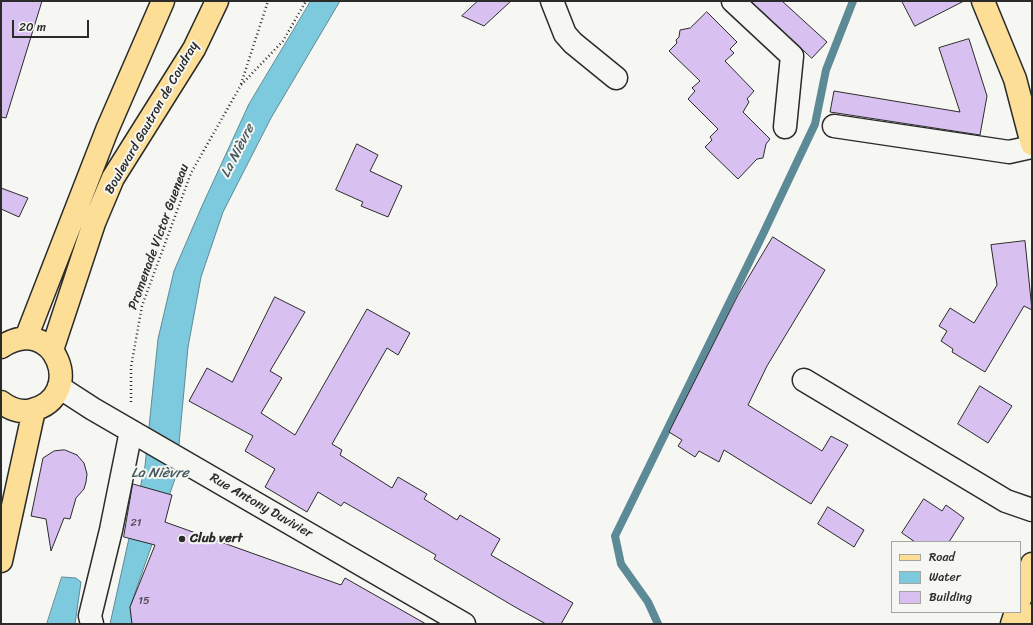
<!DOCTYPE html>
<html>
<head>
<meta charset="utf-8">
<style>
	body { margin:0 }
	#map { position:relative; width:1033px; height:625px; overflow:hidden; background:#f6f6f2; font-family:Sriracha,sans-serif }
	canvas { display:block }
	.frame { position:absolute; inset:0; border:2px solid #2b2b2b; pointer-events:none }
	.legend { position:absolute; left:891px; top:541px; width:130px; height:72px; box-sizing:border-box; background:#f6f6f2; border:1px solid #a5a5a2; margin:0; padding:5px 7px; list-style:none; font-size:12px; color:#2b2b2b }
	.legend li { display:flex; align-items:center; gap:8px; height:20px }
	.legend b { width:20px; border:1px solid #a5a5a2 }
	.scale { position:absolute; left:12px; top:20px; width:77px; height:18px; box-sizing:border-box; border:2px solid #2b2b2b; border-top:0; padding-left:5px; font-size:12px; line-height:14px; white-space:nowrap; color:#2b2b2b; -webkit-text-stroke:3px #f6f6f2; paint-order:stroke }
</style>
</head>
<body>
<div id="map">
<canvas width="1033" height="625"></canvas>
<div class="frame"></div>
<ul class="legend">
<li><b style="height:5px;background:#fcde96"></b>Road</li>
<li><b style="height:11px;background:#7dc9dd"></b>Water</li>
<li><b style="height:11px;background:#d8c1f1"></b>Building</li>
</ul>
<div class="scale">20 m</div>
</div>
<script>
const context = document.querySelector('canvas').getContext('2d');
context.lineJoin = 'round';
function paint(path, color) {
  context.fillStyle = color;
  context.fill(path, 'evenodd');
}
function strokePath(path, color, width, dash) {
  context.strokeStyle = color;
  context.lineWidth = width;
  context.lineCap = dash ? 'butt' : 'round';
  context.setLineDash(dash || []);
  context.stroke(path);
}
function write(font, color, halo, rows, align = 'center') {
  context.font = font + ' Sriracha,sans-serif';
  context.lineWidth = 4;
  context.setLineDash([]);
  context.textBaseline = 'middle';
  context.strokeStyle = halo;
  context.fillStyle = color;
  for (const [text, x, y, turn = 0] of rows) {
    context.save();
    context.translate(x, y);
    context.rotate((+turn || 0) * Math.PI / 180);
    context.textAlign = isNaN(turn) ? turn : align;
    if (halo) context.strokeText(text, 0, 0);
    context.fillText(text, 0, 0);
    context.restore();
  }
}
const water = new Path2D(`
	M311 1H340L271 118 223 212 201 277 188 347 176 476 130 607 132 624H110L145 466 158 339 174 271 202 206 249 104Z
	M62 577 76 578 81 582 75 624H47Z`);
paint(water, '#7dc9dd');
strokePath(water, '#5c8a96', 1);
strokePath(new Path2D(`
	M658 624 648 602 621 564 615 536 763 234 815 124 826 70 853 1`), '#5c8a96', 8);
const building = new Path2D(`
	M1 1H42L6 118 1 117Z
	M478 1H511L484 26 462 16Z
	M751 1H782L827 42 812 58Z
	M902 1H964L915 26Z
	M707 12 737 42 730 49 734 53 725 61 754 91 747 99 749 102 743 112 770 139 766 144 763 158 757 159 738 179 705 147 712 140 710 137 718 129 688 99 695 91 692 88 700 81 669 51 677 43 676 40 679 37 680 30 690 28Z
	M969 39 987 96 980 135 830 112 834 91 960 112 939 48Z
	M357 144 378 155 370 171 402 186 388 217 361 206 363 202 336 190Z
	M1 188 28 198 19 217 1 209Z
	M773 237 825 270 767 366 748 405 822 451 831 436 848 445 811 504 724 450 719 462 699 451 695 457 678 446 682 440 669 432 738 295Z
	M1025 241 1032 310 1024 306 985 372 952 352 953 349 941 341 947 331 939 326 950 308 974 323 997 285 991 245Z
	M275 297 305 312 270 371 282 378 261 413 295 435 367 309 410 333 398 355 387 348 332 444 342 450 340 455 392 488 398 477 427 494 424 499 457 520 460 515 500 539 491 555 573 603 561 624H546L515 607 434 559 436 555 344 502 341 506 318 492 307 512 265 487 275 469 245 451 253 436 189 401 207 368 232 382Z
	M980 386 1012 406 988 443 958 424Z
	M65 450 77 455 84 463 87 474 86 482 84 489 76 498 70 519 64 518 51 551 46 519 31 516 43 458 54 451Z
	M133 484 172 495 165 522 341 585 345 578 426 624H132L130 607 155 545 124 537Z
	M924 499 942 511 946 505 964 518 949 542H915L902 533Z
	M828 507 864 530 854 547 818 524Z`);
paint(building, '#d8c1f1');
strokePath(building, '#2b2b2b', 1);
const minor = new Path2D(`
	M552 1 565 34 573 43 616 78
	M733 1 792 56 785 127
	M834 126 1009 152 1032 147
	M804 380 1006 501 1032 510
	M59 387 93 409 464 624
	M92 624 90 616 111 530 131 431`);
const major = new Path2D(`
	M983 1 1015 79 1032 144
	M26 338 107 130 163 1
	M1 347C55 311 87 397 32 410 21 413 10 409 1 402
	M52 350 94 223 113 178 194 49 217 1
	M1 561 34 410
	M1020 599 1032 564
	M1012 624 1016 612
	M1027 624 1032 615`);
strokePath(minor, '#2b2b2b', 25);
strokePath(major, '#2b2b2b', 25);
strokePath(new Path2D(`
	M241 84 268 1
	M131 402V367L142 306 191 173 241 85 283 41 306 1`), '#2b2b2b', 2.5, [1, 3]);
strokePath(minor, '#f6f6f2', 22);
strokePath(major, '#fcde96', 22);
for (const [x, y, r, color] of [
	[182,539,4,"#2b2b2b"]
]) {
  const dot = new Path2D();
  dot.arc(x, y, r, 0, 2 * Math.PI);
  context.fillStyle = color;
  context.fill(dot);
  strokePath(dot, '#f6f6f2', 1.5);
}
write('11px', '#56505c', null, [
	["21",136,523],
	["15",144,601]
]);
write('13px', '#2b2b2b', '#f6f6f2', [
	["Boulevard Gautron de Coudray",152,118,-60],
	["Promenade Victor Gueneau",159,237,-70],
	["Rue Antony Duvivier",261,506,30]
]);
write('bold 13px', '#2b2b2b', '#f6f6f2', [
	["Club vert",190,539]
], 'left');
write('italic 14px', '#445a60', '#f6f6f2', [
	["La Nièvre",238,151,-63],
	["La Nièvre",160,473]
]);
</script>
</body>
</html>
